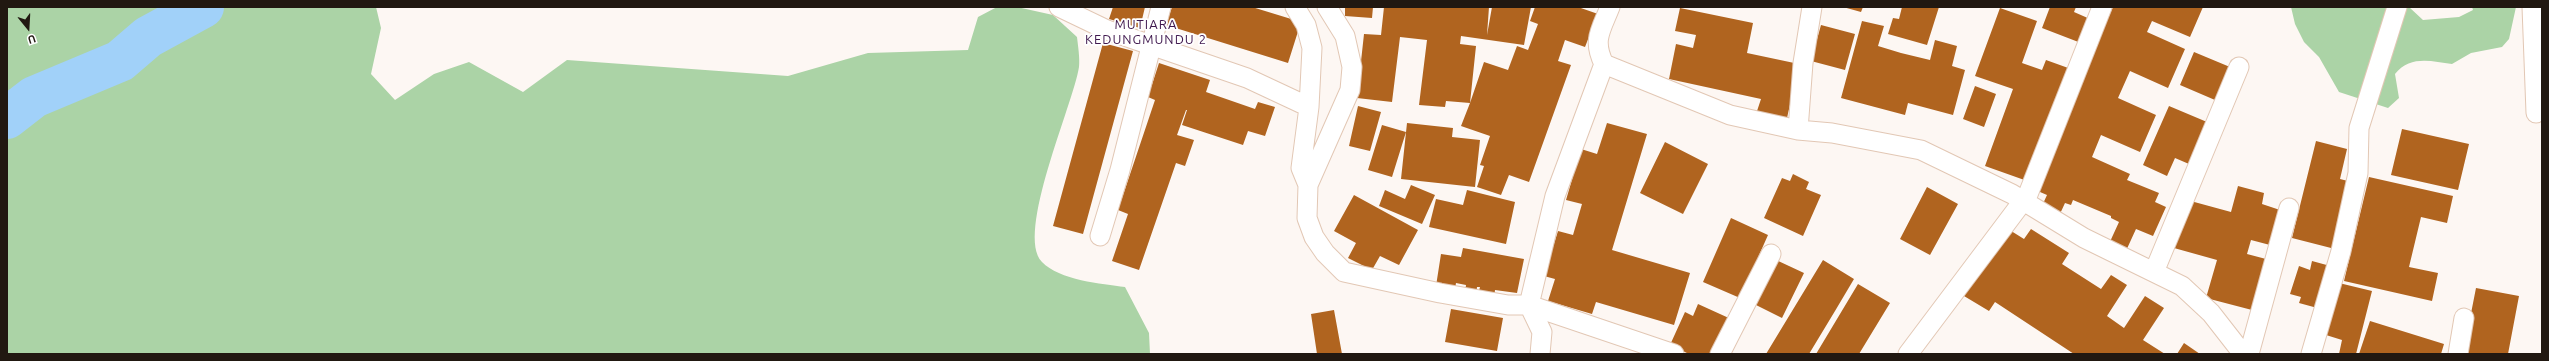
<!DOCTYPE html>
<html>
<head>
<meta charset="utf-8">
<style>
	body { margin:0 }
	#map { position:relative; width:2549px; height:361px; overflow:hidden; background:#fdf7f3; font-family:Ubuntu,sans-serif }
	canvas { display:block }
	.frame { position:absolute; inset:0; border:8px solid #211811; pointer-events:none }
	.north { position:absolute; left:8px; top:8px; width:40px; height:40px; -webkit-text-stroke:3px #fff; paint-order:stroke; rotate:162deg; font-size:11px; font-weight:700; line-height:16px; text-align:center; color:#211811 }
	.north::after { content:''; display:block; margin:auto; width:14px; height:18px; background:#211811; clip-path:polygon(50% 0,100% 100%,50% 72%,0 100%) }
</style>
</head>
<body>
<div id="map">
<canvas width="2549" height="361"></canvas>
<div class="frame"></div>
<div class="north">U</div>
</div>
<script>
const context = document.querySelector('canvas').getContext('2d');
context.lineJoin = 'round';
function paint(path, color) {
  context.fillStyle = color;
  context.fill(path, 'evenodd');
}
function strokePath(path, color, width, dash) {
  context.strokeStyle = color;
  context.lineWidth = width;
  context.lineCap = dash ? 'butt' : 'round';
  context.setLineDash(dash || []);
  context.stroke(path);
}
function write(font, color, halo, rows, align = 'center') {
  context.font = font + ' Ubuntu,sans-serif';
  context.lineWidth = 3.5;
  context.setLineDash([]);
  context.textBaseline = 'middle';
  context.strokeStyle = halo;
  context.fillStyle = color;
  for (const [text, x, y, turn = 0] of rows) {
    context.save();
    context.translate(x, y);
    context.rotate((+turn || 0) * Math.PI / 180);
    context.textAlign = isNaN(turn) ? turn : align;
    if (halo) context.strokeText(text, 0, 0);
    context.fillText(text, 0, 0);
    context.restore();
  }
}
paint(new Path2D(`
	M7 7H376L381 28 371 74 395 100 434 74 469 62 523 92 567 60 788 76 868 53 968 50 978 17 997 7H1017L1053 15 1077 37C1078 46 1080 58 1079 67 1073 105 1015 234 1042 262 1059 280 1102 284 1125 287L1149 333 1150 354H7Z
	M2291 7H2409L2423 20 2459 17 2473 10 2472 7H2516L2509 39 2502 47 2471 53 2452 64C2431 61 2410 55 2395 74L2399 98 2388 108 2339 92 2319 57 2304 42 2295 24Z`), '#abd3a6');
strokePath(new Path2D(`
	M7 118 34 97 120 61 148 37 203 7`), '#a1d1f9', 42);
paint(new Path2D(`
	M1113 7H1145L1140 28 1109 19Z
	M1172 7H1252L1301 22 1288 63 1166 25Z
	M1345 7H1373L1372 18 1345 16Z
	M1384 7H1489L1487 35 1492 7H1531L1524 45 1461 36 1460 44 1476 46 1470 103 1484 62 1508 70 1517 46 1528 50 1538 24 1530 21 1535 7H1578L1598 14 1585 47 1565 40 1558 61 1571 65 1529 182 1509 175 1501 195 1477 187 1484 166 1480 165 1490 136 1461 126 1470 103 1446 101 1445 107 1419 105 1427 40 1400 37 1392 102 1357 98 1364 34 1381 35Z
	M1843 7H1863L1861 12Z
	M1902 7H1939L1927 45 1888 34 1893 18 1899 19Z
	M2050 7H2076L2074 12 2090 19 2081 43 2042 28Z
	M2113 7H2203L2190 37 2152 21 2147 32 2185 49 2168 88 2130 71 2118 98 2156 115 2140 152 2101 135 2092 157 2130 174 2127 180 2159 193 2155 202 2166 207 2153 236 2136 229 2125 253 2108 246 2119 222 2111 218V216L2073 200 2071 205 2065 203 2059 216 2041 208 2047 195 2033 189Z
	M1680 8 1753 23 1747 53 1799 64 1787 118 1757 111 1761 99 1669 79 1676 44 1693 48 1696 35 1675 31Z
	M2000 8 2037 21 2022 63 2042 70 2046 60 2071 69 2030 182 1985 166 2013 89 1975 76Z
	M1862 21 1884 26 1878 46 1901 53 1930 60 1935 40 1957 46 1952 66 1965 70 1953 115 1908 103 1905 115 1841 98Z
	M1821 25 1855 34 1845 70 1811 61Z
	M1103 43 1133 51 1083 234 1053 226Z
	M2194 52 2230 67 2215 100 2180 85Z
	M1159 63 1210 80 1206 92 1255 109 1258 102 1275 107 1265 136 1248 131 1243 145 1182 125 1187 110H1186L1177 135 1194 140 1185 166 1176 163 1139 270 1112 261 1128 214 1118 210 1155 100 1148 97Z
	M1975 86 1996 94 1984 127 1963 119Z
	M1358 106 1381 112 1370 151 1349 146Z
	M2169 106 2207 122 2189 164 2175 158 2167 176 2143 165Z
	M1407 123 1453 128 1452 137 1480 140 1475 187 1401 179Z
	M1607 123 1647 134 1612 250 1690 273 1674 325 1596 302 1592 314 1548 301 1555 279 1544 276 1558 231 1573 235 1582 204 1566 200 1581 149 1597 154Z
	M1382 125 1406 132 1392 177 1368 170Z
	M2402 129 2469 144 2458 190 2391 175Z
	M2316 141 2347 149 2340 179 2352 182 2335 249 2292 238Z
	M1665 142 1708 164 1683 214 1640 193Z
	M1793 174 1809 182 1806 189 1821 195 1803 236 1764 218 1782 178 1790 181Z
	M2369 177 2453 196 2447 223 2421 217 2409 267 2438 273 2432 301 2344 281Z
	M1411 185 1435 195 1422 224 1379 206 1385 190 1405 199Z
	M2238 186 2264 193 2262 204 2280 210 2270 245 2251 240 2247 254 2266 259 2252 310 2206 298 2217 260 2174 248 2187 200 2231 212Z
	M1927 187 1958 204 1930 255 1900 239Z
	M1467 190 1515 202 1506 244 1429 227 1436 199 1463 205Z
	M1354 195 1418 230 1399 265 1380 256 1372 270 1348 258 1356 243 1334 231Z
	M1731 218 1768 235 1740 298 1703 282Z
	M2008 229 2024 239 2031 229 2069 253 2062 264 2101 289 2111 275 2127 285 2107 316 2124 328 2145 296 2164 308 2143 340 2165 354H2074L1995 302 1989 311 1964 296Z
	M1463 248 1524 259 1517 293 1495 290 1494 298 1478 295 1480 287H1477L1476 295 1465 293 1466 285 1456 283 1455 289 1436 286 1441 254 1461 257Z
	M1774 259 1804 273 1782 318 1752 303Z
	M1823 260 1854 279 1835 311 1809 354H1766Z
	M2312 261 2334 267 2321 309 2299 303 2301 297 2290 294 2299 266 2310 270Z
	M2339 283 2372 291 2356 354H2339L2342 340 2326 335Z
	M1858 284 1890 303 1859 354H1816Z
	M2476 288 2519 296 2508 354H2463Z
	M1698 304 1731 319 1715 354H1689L1670 345 1685 312 1693 316Z
	M1451 309 1503 318 1497 351 1445 342Z
	M1334 310 1342 354H1317L1311 314Z
	M2370 321 2444 344 2441 354H2359Z
	M2184 343 2200 354H2177Z`), '#b0641f');
const minor = new Path2D(`
	M1059 7 1107 30 1247 78 1309 107
	M1295 7 1306 25 1312 48 1309 107 1301 168 1308 185
	M1327 7 1345 36 1352 67 1350 90 1308 185 1307 218 1314 237 1325 253 1344 272 1440 293 1508 305H1529L1674 354
	M2532 7 2536 113
	M1604 64 1730 115 1798 130 1832 133 1921 150 2012 194 2084 238 2182 286 2211 313 2243 354
	M1798 130 1803 63 1812 7
	M2025 202 2102 7
	M1100 236 1120 170 1161 7
	M2154 272 2239 67
	M1540 354 1542 332 1529 305 1555 196 1604 64C1592 40 1601 30 1610 7
	M1720 354 1771 254
	M1908 354 2023 201
	M2249 354 2289 208
	M2311 354 2341 251 2358 173 2359 128 2397 7
	M2458 354 2464 318`);
strokePath(minor, '#e2c7b4', 21);
strokePath(minor, '#fff', 19);
context.letterSpacing = '1px';
write('13px', '#3f184e', '#fff', [
	["MUTIARA",1146,25],
	["KEDUNGMUNDU 2",1146,40]
]);
context.letterSpacing = '0px';
</script>
</body>
</html>
